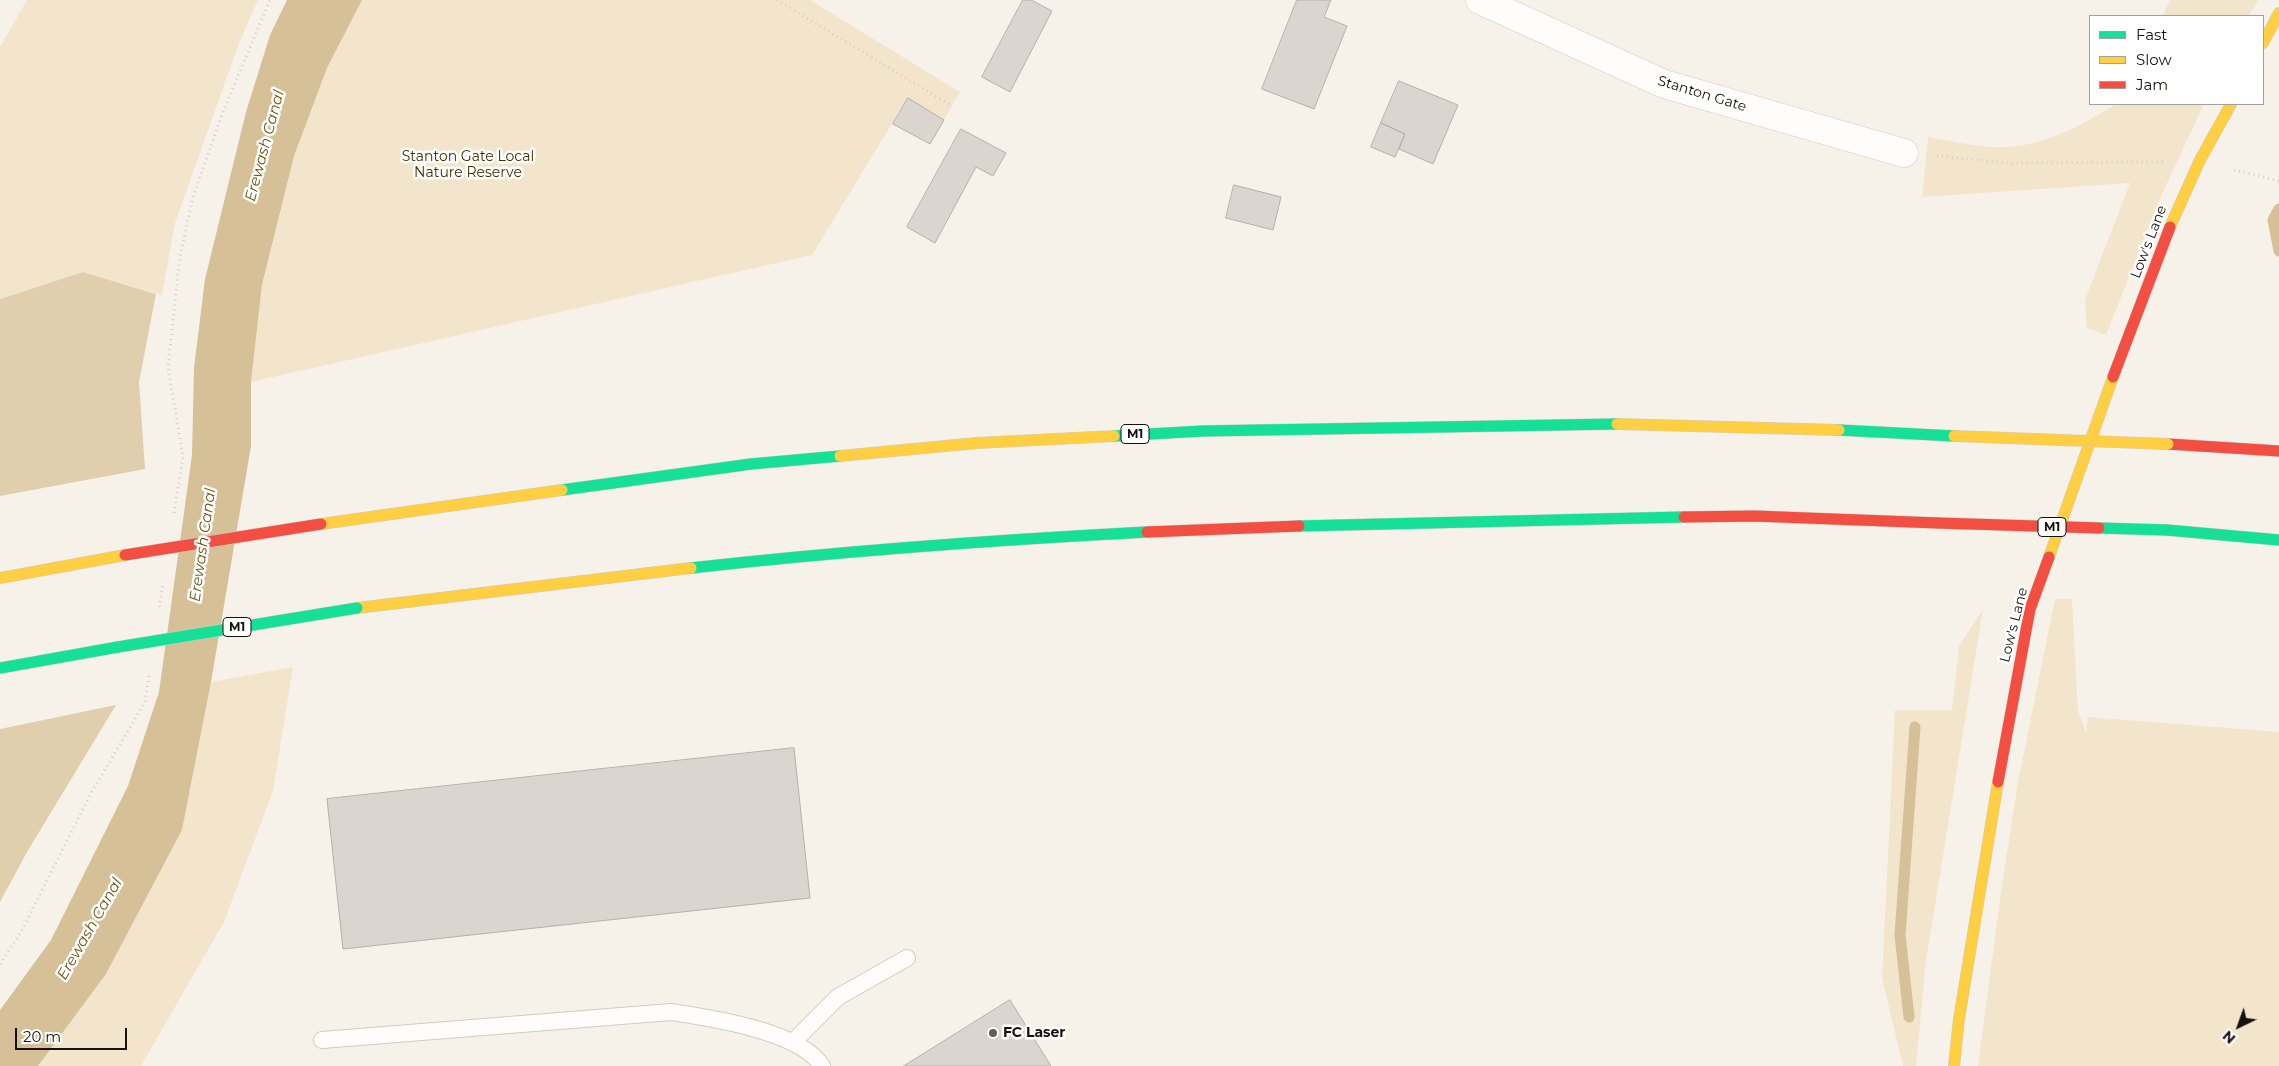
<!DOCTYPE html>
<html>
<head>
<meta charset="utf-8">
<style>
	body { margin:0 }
	#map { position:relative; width:2279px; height:1066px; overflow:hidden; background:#f7f2e9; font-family:Montserrat,sans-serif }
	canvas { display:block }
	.legend { position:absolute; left:2089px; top:15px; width:175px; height:90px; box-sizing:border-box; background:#fff; border:1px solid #a1a09e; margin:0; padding:6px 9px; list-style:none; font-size:15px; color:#15110c }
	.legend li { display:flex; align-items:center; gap:10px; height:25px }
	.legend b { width:25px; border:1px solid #a1a09e }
	.north { position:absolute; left:2214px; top:1001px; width:50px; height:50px; -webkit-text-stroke:4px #fff; paint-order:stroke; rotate:222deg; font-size:14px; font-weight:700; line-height:20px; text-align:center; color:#15110c }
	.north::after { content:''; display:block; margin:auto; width:18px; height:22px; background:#15110c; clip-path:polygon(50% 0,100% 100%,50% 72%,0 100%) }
	.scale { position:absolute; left:15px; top:1028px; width:112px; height:22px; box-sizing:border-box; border:2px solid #15110c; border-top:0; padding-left:6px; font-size:15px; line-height:18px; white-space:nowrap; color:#15110c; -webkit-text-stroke:4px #fff; paint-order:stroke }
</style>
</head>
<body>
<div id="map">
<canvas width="2279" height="1066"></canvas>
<ul class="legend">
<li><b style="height:6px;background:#16e098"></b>Fast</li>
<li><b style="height:6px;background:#ffcf43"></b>Slow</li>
<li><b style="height:6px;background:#f24e42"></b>Jam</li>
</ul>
<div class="north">N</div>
<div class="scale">20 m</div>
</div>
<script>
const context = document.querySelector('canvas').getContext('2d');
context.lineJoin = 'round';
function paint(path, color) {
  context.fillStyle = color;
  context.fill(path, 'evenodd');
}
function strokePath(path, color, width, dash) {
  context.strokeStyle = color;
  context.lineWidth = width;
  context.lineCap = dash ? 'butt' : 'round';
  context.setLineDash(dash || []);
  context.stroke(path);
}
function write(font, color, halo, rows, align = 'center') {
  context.font = font + ' Montserrat,sans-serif';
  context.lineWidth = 5;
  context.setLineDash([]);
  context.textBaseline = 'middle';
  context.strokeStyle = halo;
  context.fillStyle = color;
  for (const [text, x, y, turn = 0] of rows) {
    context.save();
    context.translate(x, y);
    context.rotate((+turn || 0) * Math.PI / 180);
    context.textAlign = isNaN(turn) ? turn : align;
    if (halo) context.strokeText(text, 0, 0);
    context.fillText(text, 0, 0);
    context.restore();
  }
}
paint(new Path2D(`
	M27 0H258L239 43 175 223 162 295 83 272 0 299V47Z
	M362 0H810L960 92 944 120 907 99 812 255 251 382 262 285 294 156 327 68Z
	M2170 0H2258L2249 16H2162Z
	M2116 104H2204L2162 194 2106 335 2087 328 2085 300 2130 183 1922 197 1928 137C1946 140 1964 144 1982 146 2031 153 2076 129 2116 104Z
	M2055 599H2072L2078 711 2086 732 2088 717 2279 732V1066H1978L2000 899 2018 782Z
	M1983 609 1926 961 1916 1066H1903L1882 978 1895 710H1952L1959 646Z
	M293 667 273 791 224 922 141 1066H38L106 974 182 830 211 682Z`), '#f3e5cc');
paint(new Path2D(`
	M83 272 156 294 139 382 145 469 0 496V299Z
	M116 705 27 852 0 902V729Z`), '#e0ceac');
paint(new Path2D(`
	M287 0H362L327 68 294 156 262 285 251 382V446L211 682 182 830 106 974 38 1066H0V1010L51 940 128 786 159 692 192 455 194 368 205 279 246 112 270 35Z`), '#d6c097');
strokePath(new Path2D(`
	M2279 209 2273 220 2279 251
	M1909 1017 1900 935 1915 727`), '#d6c097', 11);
const building = new Path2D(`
	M1023 0H1031L1052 11 1010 92 982 77Z
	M1297 0H1331L1324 17 1347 26 1314 109 1262 89Z
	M1399 81 1458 105 1433 164 1399 149 1405 134 1381 123Z
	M908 98 944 120 930 144 893 124Z
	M1381 123 1405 134 1395 157 1371 147Z
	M961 129 1006 153 993 176 976 167 935 243 907 227Z
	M1234 185 1281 197 1273 230 1226 218Z
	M794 748 810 898 343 949 327 799Z
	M1010 1000 1051 1066H904Z`);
paint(building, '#dad6cf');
strokePath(building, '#b4b0a9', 1);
const lane = new Path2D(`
	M322 1040 671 1012C710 1018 800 1031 822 1066
	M793 1042 838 997 907 958`);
const street = new Path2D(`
	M1480 0 1664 84 1904 153`);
const fast = new Path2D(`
	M1839 430 1954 436
	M1114 436 1203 431 1617 424
	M562 490 751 464 840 456
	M1299 526 1684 517
	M2167 530 2279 540
	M691 568C842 551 994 540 1147 532
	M0 668 118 647`);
const slow = new Path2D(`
	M2263 43 2279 13
	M2170 227 2199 162 2231 104
	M1617 424 1839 430
	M840 456 977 443 1114 436
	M321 524 562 490
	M2049 557 2113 377
	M0 578 125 555
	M357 608 691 568
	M1954 1066 1959 1019 1998 782`);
const jam = new Path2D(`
	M2113 377 2170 227
	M2168 444 2279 451
	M1684 517 1754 516 1938 523
	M1147 532 1299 526
	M1998 782 2030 609 2049 557`);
strokePath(lane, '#cfccc4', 18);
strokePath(street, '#cfccc4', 29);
strokePath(fast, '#cfccc4', 12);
strokePath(slow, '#cfccc4', 12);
strokePath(jam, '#cfccc4', 12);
strokePath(new Path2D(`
	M777 0 952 106
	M1937 156 2009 163 2163 162
	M2234 170 2279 181
	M174 513 183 457 168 367 180 256 193 197 222 114 270 0
	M159 607 163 584
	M0 964 21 932 90 795 145 702 149 675`), '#d1cfcc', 3, [1, 4]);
strokePath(lane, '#fefdfc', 16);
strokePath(street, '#fefdfc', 28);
strokePath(fast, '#16e098', 11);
strokePath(slow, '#ffcf43', 11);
strokePath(jam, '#f24e42', 11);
const fastBridge = new Path2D(`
	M2099 528 2167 530
	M118 647 357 608`);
const slowBridge = new Path2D(`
	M1954 436 2168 444`);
const jamBridge = new Path2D(`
	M1938 523 2099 528
	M125 555 321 524`);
strokePath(fastBridge, '#cfccc4', 12, []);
strokePath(slowBridge, '#cfccc4', 12, []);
strokePath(jamBridge, '#cfccc4', 12, []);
strokePath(fastBridge, '#16e098', 11);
strokePath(slowBridge, '#ffcf43', 11);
strokePath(jamBridge, '#f24e42', 11);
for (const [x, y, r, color] of [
	[993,1033,5,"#646059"]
]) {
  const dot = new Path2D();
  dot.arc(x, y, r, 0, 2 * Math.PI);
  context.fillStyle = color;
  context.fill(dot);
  strokePath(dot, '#fff', 2);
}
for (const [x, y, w] of [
	[1135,434,28],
	[2052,527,28],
	[237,627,28]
]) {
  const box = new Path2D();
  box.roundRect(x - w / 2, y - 9.5, w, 19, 4);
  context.fillStyle = '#fff';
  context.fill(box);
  strokePath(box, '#15110c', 1);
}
write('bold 12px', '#15110c', null, [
	["M1",1135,434],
	["M1",2052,527],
	["M1",237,627]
]);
write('14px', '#15110c', '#fff', [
	["Stanton Gate",1702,94,17],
	["Low's Lane",2149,242,-69],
	["Low's Lane",2014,625,-76]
]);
write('14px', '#432f00', '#fff', [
	["Stanton Gate Local",468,157],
	["Nature Reserve",468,173]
]);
write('bold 14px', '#15110c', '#fff', [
	["FC Laser",1003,1033]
], 'left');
write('italic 15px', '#6f520f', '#fff', [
	["Erewash Canal",265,146,-75],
	["Erewash Canal",203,545,-82],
	["Erewash Canal",90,929,-60]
]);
</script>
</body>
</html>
